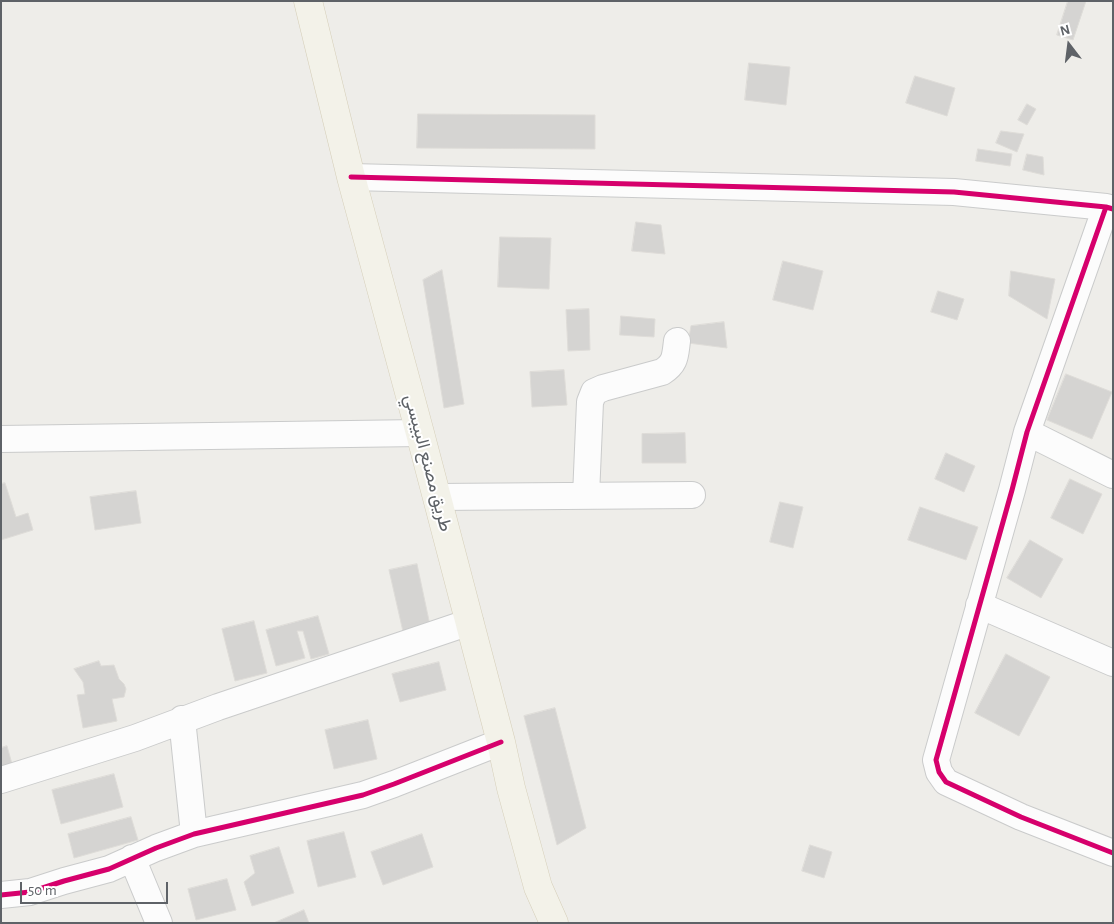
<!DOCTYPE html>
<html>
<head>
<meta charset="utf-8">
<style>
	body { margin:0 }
	#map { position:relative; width:1114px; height:924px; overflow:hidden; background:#eeede9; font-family:"Alegreya Sans",sans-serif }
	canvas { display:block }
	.frame { position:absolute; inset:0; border:2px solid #5e6267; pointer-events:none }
	.north { position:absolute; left:1044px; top:20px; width:50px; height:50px; -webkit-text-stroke:4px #fff; paint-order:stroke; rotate:345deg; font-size:14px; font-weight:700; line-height:20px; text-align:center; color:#5e6267 }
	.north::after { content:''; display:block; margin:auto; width:18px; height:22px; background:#5e6267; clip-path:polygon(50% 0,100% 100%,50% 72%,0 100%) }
	.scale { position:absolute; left:20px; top:882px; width:148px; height:22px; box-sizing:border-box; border:2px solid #5e6267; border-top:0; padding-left:6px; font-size:15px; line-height:18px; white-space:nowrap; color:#5e6267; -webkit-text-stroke:4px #fff; paint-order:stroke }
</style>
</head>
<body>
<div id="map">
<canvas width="1114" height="924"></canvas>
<div class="frame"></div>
<div class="north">N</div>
<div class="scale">50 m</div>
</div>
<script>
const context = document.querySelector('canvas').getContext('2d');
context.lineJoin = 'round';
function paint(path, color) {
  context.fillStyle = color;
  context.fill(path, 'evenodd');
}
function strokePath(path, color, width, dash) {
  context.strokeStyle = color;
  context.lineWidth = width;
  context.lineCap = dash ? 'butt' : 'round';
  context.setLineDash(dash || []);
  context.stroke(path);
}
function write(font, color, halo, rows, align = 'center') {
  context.font = font + ' "Alegreya Sans",Vazirmatn,sans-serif';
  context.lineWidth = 4;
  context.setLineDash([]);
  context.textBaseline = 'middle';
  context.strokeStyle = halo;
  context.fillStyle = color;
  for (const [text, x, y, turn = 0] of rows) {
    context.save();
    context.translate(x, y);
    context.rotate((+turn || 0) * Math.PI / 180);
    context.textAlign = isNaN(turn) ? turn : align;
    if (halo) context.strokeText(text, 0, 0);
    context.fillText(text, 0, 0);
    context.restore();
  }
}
const building = new Path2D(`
	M1068 1H1086L1073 40 1057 35Z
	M749 63 790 67 786 105 745 100Z
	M915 76 955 88 947 116 906 103Z
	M1027 104 1036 109 1027 125 1018 120Z
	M418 114 595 115V149L417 148Z
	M1001 131 1024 134 1017 152 996 143Z
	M978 149 1012 154 1010 166 976 161Z
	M1027 154 1043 157 1044 175 1023 170Z
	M636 222 661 225 665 254 632 251Z
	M500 237 551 238 549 289 498 287Z
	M783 261 823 271 813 310 773 300Z
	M442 270 464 404 444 408 423 280Z
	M1011 271 1055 279 1047 319 1009 296Z
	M938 291 964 299 957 320 931 312Z
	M589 309 590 350 568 351 566 310Z
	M621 316 655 319 654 337 620 335Z
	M724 322 727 348 688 343 691 326Z
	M564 370 567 405 532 407 530 372Z
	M1066 374 1112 392 1092 439 1047 420Z
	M685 433 686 463H642V434Z
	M946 453 975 466 964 492 935 479Z
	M1070 479 1102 494 1083 534 1051 518Z
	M5 483 16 517 28 513 33 530 1 540V484Z
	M136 491 141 523 95 530 90 497Z
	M780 502 803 507 793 548 770 542Z
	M920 507 978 527 966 560 908 540Z
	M1030 540 1063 559 1041 598 1007 578Z
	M417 564 431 630 404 636 389 570Z
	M318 616 329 654 311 659 303 631H297L305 658 276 666 266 630Z
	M254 621 267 673 235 681 222 629Z
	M1006 654 1050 677 1019 736 975 713Z
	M99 661 101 666 114 665 119 679 124 684 126 689 124 697 112 699 117 721 83 728 77 695 85 694 83 682 74 669Z
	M439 662 446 690 400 702 392 674Z
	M555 708 586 828 557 845 524 716Z
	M368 720 377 759 334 769 325 730Z
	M7 746 14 771 1 775V748Z
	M114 774 123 807 61 824 52 790Z
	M131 817 138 840 74 858 68 834Z
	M344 832 356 877 318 887 307 841Z
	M422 834 433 867 383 885 371 852Z
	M810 845 832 852 824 878 802 871Z
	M279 847 294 893 252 906 244 882 255 873 250 856Z
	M227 879 236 910 196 920 188 889Z
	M304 910 309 923H274Z`);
paint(building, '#d5d4d2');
strokePath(building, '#dedcd8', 1);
const minor = new Path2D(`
	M351 177 954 192 1106 207 1113 209
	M1106 207 1027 432 1012 490 936 760 939 772 946 782 1021 817 1113 853
	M1027 432 1113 475
	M1 439 420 433
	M586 496 590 402 594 392 603 388 662 372C676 363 675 356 677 341
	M437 497 692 495
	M979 605 1113 663
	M182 719 194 834
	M1 780 135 738 218 707 470 622
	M132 858 159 923
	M1 895 30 892 64 881 109 869 156 848 194 834 363 795 394 784 501 742`);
const major = new Path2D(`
	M308 1 351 177 420 433 501 742 511 788 538 887 554 923`);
strokePath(minor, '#cacbcb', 28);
strokePath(major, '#d5ceb8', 29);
strokePath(minor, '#fcfcfc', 26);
strokePath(major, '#f3f2e9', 28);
strokePath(new Path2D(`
	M351 177 954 192 1106 207 1113 209
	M1106 207 1027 432 1012 490 936 760 939 772 946 782 1021 817 1113 853
	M1 895 30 892 64 881 109 869 156 848 194 834 363 795 394 784 501 742`), '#d6006c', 5);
write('18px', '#5e6267', '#fff', [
	["طريق مصنع البيبسي",428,463,75]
]);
</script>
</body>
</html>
